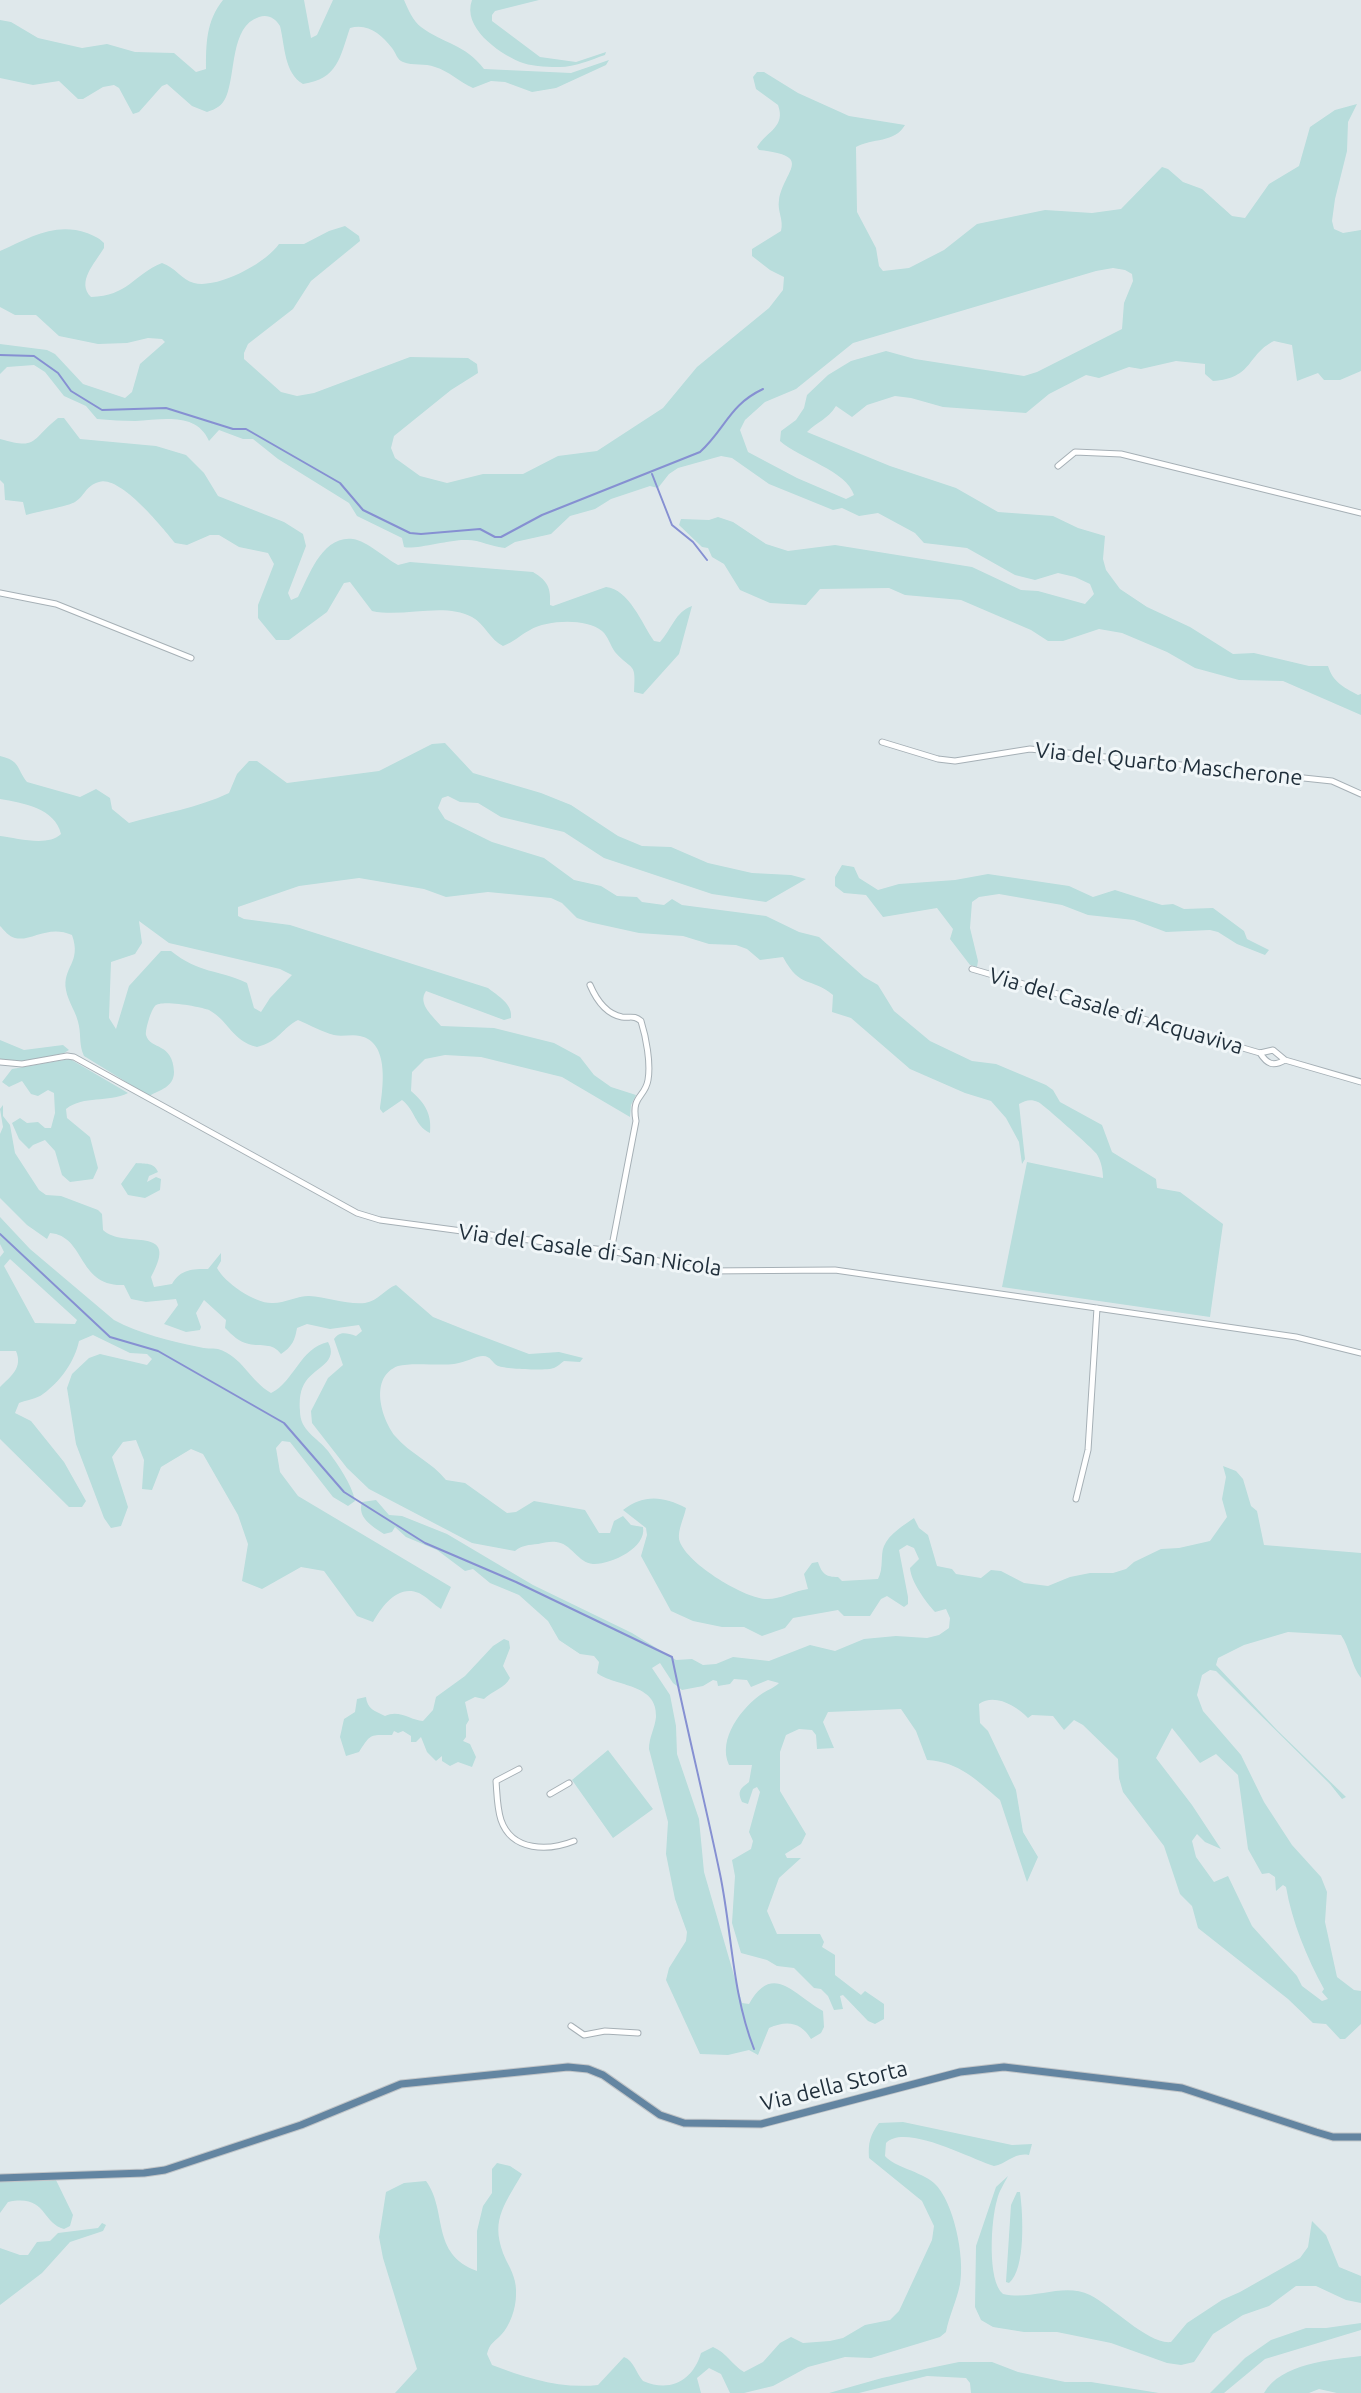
<!DOCTYPE html>
<html>
<head>
<meta charset="utf-8">
<style>
	body { margin:0 }
	canvas { display:block; background:#dfe8eb }
</style>
</head>
<body>
<canvas width="1361" height="2393"></canvas>
<script>
const context = document.querySelector('canvas').getContext('2d');
context.lineJoin = 'round';
function paint(path, color) {
  context.fillStyle = color;
  context.fill(path, 'evenodd');
}
function strokePath(path, color, width, dash) {
  context.strokeStyle = color;
  context.lineWidth = width;
  context.lineCap = dash ? 'butt' : 'round';
  context.setLineDash(dash || []);
  context.stroke(path);
}
function write(font, color, halo, rows, align = 'center') {
  context.font = font + ' Ubuntu,sans-serif';
  context.lineWidth = 6;
  context.setLineDash([]);
  context.textBaseline = 'middle';
  context.strokeStyle = halo;
  context.fillStyle = color;
  for (const [text, x, y, turn = 0] of rows) {
    context.save();
    context.translate(x, y);
    context.rotate((+turn || 0) * Math.PI / 180);
    context.textAlign = isNaN(turn) ? turn : align;
    if (halo) context.strokeText(text, 0, 0);
    context.fillText(text, 0, 0);
    context.restore();
  }
}
paint(new Path2D(`
	M223 0H304L311 38 317 35 333 0H404C408 9 413 21 421 27 444 44 465 44 484 69L571 73 609 60 606 65 556 88 532 92 505 82 491 81 473 88C459 82 449 71 435 67 425 63 413 66 403 62 397 60 396 53 392 48 381 34 368 23 350 28 340 57 338 79 303 84 284 73 285 46 280 26 275 18 268 14 259 17 230 26 236 74 226 97 222 106 216 109 207 112L192 106 167 84 162 86 139 112 133 114 119 88 114 85 103 87 83 99H78L59 81 33 85 0 78V20L11 22 38 38 82 48 107 44 135 52 174 53 196 72 206 69C206 44 206 21 223 0Z
	M472 0H539L495 11 492 15V21L540 57 576 62 606 52 605 55C590 60 573 68 557 67 546 67 529 66 520 62 497 52 462 27 472 0Z
	M757 72H764L798 93 849 116 905 125C895 143 872 138 856 147L857 212 876 248 879 266 883 271 909 268 944 250 977 224 1045 210 1092 213 1121 209 1162 167 1168 169 1183 182 1202 189 1232 216 1245 218 1269 184 1299 166 1310 127 1335 110 1357 104 1348 122 1347 151 1335 199 1332 221 1334 229 1343 233 1361 230V371L1340 380H1324L1318 373 1297 381 1292 345 1274 341C1246 355 1254 378 1213 381L1205 374V364L1176 361 1141 369 1129 367 1099 378 1086 375 1049 394 1026 413 943 407 911 398 895 396 867 405 852 417 836 406C828 419 817 422 807 432L890 466 956 488 998 512 1053 516 1078 528 1105 536 1103 559 1106 570 1120 589 1147 607 1190 627 1233 654 1254 653 1309 666H1328C1333 682 1343 687 1358 695L1361 694V715L1283 681 1239 680 1195 668 1167 652 1122 633 1099 629 1063 641H1048L1031 630 961 600 905 595 889 588 820 589 806 605 770 603 740 590 724 564 712 557 708 548 702 547 679 525 681 519 709 520 718 517 733 522 766 544 788 551 835 545 972 567 1021 590 1038 591 1085 604 1094 594 1090 584 1075 577 1058 573 1035 580 1015 575 967 548 924 543 915 533 878 513 859 516 842 508 833 510 769 484 732 458 721 456 678 468 669 474 658 488 650 486 611 499 595 509 570 516 551 534 515 542 505 548C492 547 480 540 467 540 451 539 415 550 404 547L402 538 357 516 349 503 278 459 253 439H243L219 430 209 441C196 411 161 420 135 421 123 421 110 420 97 419L86 406 64 396 45 372 34 365 7 367 0 374V344L47 350 55 354 83 384 125 398 132 392 140 364 165 342 162 339 148 338 127 343 98 344 59 336 36 315H15L0 307V251C30 238 54 222 87 233 94 236 98 237 104 243V248C95 263 76 282 91 297 128 296 133 275 162 263 175 267 182 280 194 283 218 289 266 263 279 244H304L329 231 345 226 359 236 360 241 311 281 293 309 248 344 244 353V359L281 392 297 396 314 393 410 357 468 358 477 364 478 373 451 390 394 436 391 448 395 458 420 476 447 483 483 474H523L558 456 597 451 663 408 697 367 769 308 783 290 784 277 770 270 752 256V249L781 231C784 220 777 211 779 200 784 170 815 156 759 150L757 147C767 131 786 127 778 105L756 89 753 77ZM1113 268 1125 270 1132 274 1133 281 1124 303 1122 329 1037 372 1024 376 915 359 886 351 851 361 828 375 807 395 804 408 796 420 781 431 780 441C799 458 847 471 854 495L846 499 797 478 748 452 740 430 745 420 765 402 796 389 853 343 1096 271Z
	M58 418H64L80 439 156 446 186 455 204 473 218 496 284 522 303 534 306 546 288 593 291 600 298 597C309 576 322 535 353 539 367 541 385 558 398 565L410 562 533 572C548 581 551 588 550 605L553 606 606 587C629 589 642 624 654 641L660 642C672 629 675 612 692 606L679 654 643 694 634 692C636 661 633 672 615 652 610 645 608 636 602 631 586 618 547 620 530 630 520 635 514 642 503 646 490 640 485 624 472 617 443 602 404 618 372 611L350 582 344 583 327 612 289 640H276L258 618V605L274 564 268 553 239 547 219 535H210L187 545 175 543C162 527 120 475 99 482 85 486 85 496 75 502 69 506 36 512 26 515L23 502 5 500 4 484 0 480V439C39 450 30 440 58 418Z
	M445 743 473 773 541 793 571 805 618 836 642 846 671 847 708 863 752 873 791 875 806 879 766 902 712 894 604 858 564 832 501 817 478 803 460 802 448 796 442 798 438 808 445 819 492 842 544 858 574 880 601 886 617 896 637 897 642 902 664 905 672 899 682 905 766 916 799 932 819 937 864 977 878 985 894 1011 930 1041 972 1061 996 1064 1046 1085 1053 1090 1060 1102 1102 1125 1112 1152 1156 1179 1157 1188 1180 1192 1223 1224 1210 1317 1002 1287 1027 1162 1103 1178C1103 1170 1101 1160 1096 1153 1092 1148 1043 1104 1038 1102 1031 1099 1026 1100 1019 1104L1025 1159 1022 1164 1019 1142 1006 1118 991 1101 965 1093 910 1069 851 1018 832 1012 833 995C810 976 801 990 783 957L760 960 747 949 736 945 709 944 683 936 639 933 589 922 577 918 562 903 551 898 488 892 446 897 424 889 359 878 299 886 238 907V916L244 919 290 925 488 988C498 996 513 1004 511 1018L504 1020 426 991C417 1004 433 1016 441 1026L494 1028 554 1043 580 1057 594 1075 611 1087 636 1095 631 1105 630 1117 562 1077 481 1057 445 1055 425 1059 412 1072 411 1091C425 1103 432 1114 430 1133 414 1125 416 1111 402 1100L383 1113 380 1109C383 1088 390 1042 360 1036 352 1034 342 1037 334 1035 322 1032 310 1025 298 1020 282 1028 280 1041 257 1047 232 1041 229 1021 209 1010 202 1007 160 999 155 1006 151 1010 145 1030 146 1035 150 1050 173 1042 174 1072 174 1087 160 1090 149 1096L84 1056C79 1045 81 1037 79 1026 77 1013 68 1002 66 990 62 967 82 963 72 935 48 924 31 942 15 938 9 937 4 930 0 926V836C17 838 48 847 61 834 55 808 23 803 0 799V756C21 761 16 768 27 782L80 797 96 789 110 798 112 809 129 823C163 813 198 808 229 793L237 774 249 761H257L287 783 379 771 432 744ZM139 921 169 943 280 969 292 975 270 998 261 1012 254 1008 247 983C217 969 200 974 171 951H161L129 986 116 1029 109 1018 111 962 135 954 142 943Z
	M842 865 854 867 859 878 878 890 899 884 955 880 988 874 1069 886 1093 897 1115 890 1162 905 1173 904 1184 909 1213 908 1244 931 1247 939 1269 950 1265 955 1237 944 1218 932 1210 930 1166 932 1134 920 1088 915 1062 905 999 894 979 897 972 902 970 928 978 961 977 967 970 965 950 939 953 929 937 908 883 917 866 895 844 893 835 886V877Z
	M0 1040 24 1050 63 1045 69 1050 64 1053C44 1057 20 1066 0 1059Z
	M70 1059 128 1093C108 1103 84 1095 66 1109L67 1118 90 1137 98 1168 93 1179 70 1182 62 1175 55 1151 45 1140 33 1145 29 1149 19 1139 12 1123 20 1118 27 1123 38 1122 45 1128H51L55 1113 54 1093 48 1090 38 1096 31 1094 22 1081 9 1087 2 1082 12 1069Z
	M3 1105V1116L10 1125 15 1153 39 1190 46 1195 61 1196 98 1210 102 1214 103 1230C124 1250 181 1223 151 1277L154 1287 172 1284C181 1269 192 1269 208 1269L221 1253V1261L217 1268C225 1283 255 1304 273 1303 285 1303 297 1296 309 1296 327 1297 348 1305 365 1303 378 1301 385 1289 396 1285L433 1317 468 1331 529 1354 559 1352 583 1358 580 1362 564 1361C560 1364 558 1366 554 1368 546 1371 506 1369 498 1366 492 1363 491 1356 483 1356 476 1356 464 1363 454 1364 439 1366 412 1362 398 1366 369 1377 381 1418 395 1436 410 1454 432 1462 446 1480L465 1483 507 1513 516 1512 534 1501 585 1510 599 1533H610L614 1521 623 1516 631 1525 643 1527C647 1548 610 1565 593 1564 578 1563 571 1543 556 1542 551 1541 543 1543 538 1544 529 1545 522 1545 515 1551L472 1543 369 1489 347 1468 312 1423 311 1411 328 1378 343 1365 334 1339C340 1331 346 1333 356 1336L362 1331 359 1325 330 1329 307 1324 297 1328C295 1340 292 1347 281 1354 272 1342 262 1347 249 1344 239 1342 232 1335 225 1328L226 1320 204 1300 196 1313 201 1327 200 1330 186 1332 164 1324 178 1305 176 1299 146 1302 131 1299 124 1285C77 1287 86 1236 50 1233L47 1239 27 1225 0 1198V1134L3 1127 0 1109Z
	M136 1163C145 1164 154 1162 158 1172L149 1176 147 1182 156 1177 161 1179 160 1190 145 1198 128 1195 121 1184Z
	M0 1217 30 1249 114 1320C140 1334 170 1341 199 1347 205 1349 212 1348 218 1349 242 1356 250 1381 271 1393 294 1382 300 1348 328 1342 339 1362 316 1367 306 1381 300 1389 299 1401 300 1411 300 1431 317 1437 328 1451 338 1465 352 1484 355 1501L348 1506 333 1497 290 1442 282 1441 276 1448 280 1472 298 1496 451 1587 441 1609C433 1604 427 1597 419 1593 398 1584 382 1606 373 1622L357 1616 324 1571 301 1567 262 1589 242 1581 248 1544 238 1515 203 1454 191 1449 161 1467 152 1490 142 1489 144 1460 136 1440 123 1442 112 1457 128 1507 121 1526 111 1528 104 1518 76 1444 67 1388 72 1374 89 1358 100 1354 147 1365 152 1359 147 1354 130 1353 93 1335 79 1341C75 1361 60 1382 43 1394 37 1399 26 1400 19 1403L15 1413 31 1421 64 1462 86 1501 82 1507H69L0 1439V1387C11 1376 23 1368 16 1351H0V1257L4 1252 0 1244ZM10 1259 77 1320 75 1324 35 1323 4 1266Z
	M1223 1466 1236 1471 1243 1479 1251 1506 1257 1511 1264 1545 1361 1553V1678C1351 1665 1350 1648 1341 1635L1288 1632 1244 1645 1218 1658 1216 1665 1277 1730 1346 1797 1342 1799 1330 1784 1216 1671 1210 1670 1202 1675 1197 1695 1203 1711 1241 1755 1264 1802 1292 1845 1321 1877 1327 1892 1325 1922 1337 1977 1354 1990 1361 1991V2024L1345 2039H1340L1326 2024 1313 2023 1288 1999 1198 1928 1192 1906 1180 1894 1164 1846 1123 1792 1119 1778 1118 1759 1083 1725 1074 1720 1064 1730 1053 1716 1032 1715 1028 1718C1016 1706 995 1693 979 1704L980 1723 988 1731 1016 1790 1023 1832 1038 1857 1027 1882 1000 1800C976 1780 960 1762 927 1760L916 1731 901 1709 828 1712 823 1722 834 1748 817 1749 816 1735 812 1730 799 1729 786 1735 780 1752V1791L806 1834 801 1844 785 1854 787 1858H801L779 1878 767 1911 777 1934H820L824 1942 822 1947 835 1955V1975L861 1995 865 1991 884 2004V2019L875 2024 868 2021 843 1995 840 1996 843 2009 834 2010 828 1996 821 1989 814 1988 794 1968 777 1966 767 1960 741 1953 732 1923 735 1876 732 1860 751 1849 753 1841 749 1832 760 1792 757 1787 753 1789 748 1804 742 1802C737 1791 740 1789 749 1782L752 1765H729C717 1739 742 1707 763 1693 769 1689 774 1688 779 1683L768 1680 751 1687 747 1680 734 1679 730 1684 718 1686 717 1681 713 1680 703 1686 682 1690 673 1683 660 1663 652 1668 670 1695 676 1726 677 1754 699 1819 704 1872 742 2003 749 2004C773 1961 795 1996 823 2011L824 2027 821 2033 811 2039C801 2022 787 2020 769 2028L758 2055 749 2050 728 2055 700 2054 666 1980 669 1968 686 1941 687 1932 675 1899 666 1854 668 1822 649 1749C649 1737 655 1728 656 1717 658 1683 615 1687 597 1673L599 1662 594 1656 580 1654 559 1640 548 1621 519 1595 490 1583 473 1569 465 1571 437 1550 406 1537 395 1527 392 1532 384 1534C372 1526 357 1518 362 1502L376 1500 389 1515 402 1516 447 1534 533 1585 632 1633 676 1660 692 1659 703 1665 716 1664 733 1657 769 1661 810 1645 835 1651 864 1639 896 1636 927 1638 939 1635 949 1628 950 1618 946 1609 935 1612C926 1602 911 1582 910 1568L919 1559 914 1548 907 1545 899 1550 908 1597V1604L904 1607 887 1596 881 1599 870 1616H844L838 1610 793 1618 785 1628 762 1636 744 1627H722L693 1621 671 1611 641 1556 647 1535 646 1528 623 1510C644 1494 663 1496 686 1508 684 1518 678 1529 679 1539 684 1562 742 1597 765 1599 779 1600 794 1591 808 1589L804 1574 812 1563 818 1562C822 1574 826 1577 838 1577L842 1581 878 1579C884 1568 880 1555 884 1546 889 1534 904 1525 914 1518L919 1528 928 1535 937 1566 952 1569 956 1574 981 1578 991 1570 1001 1571 1024 1583 1048 1586 1070 1577 1090 1573H1113L1126 1569 1134 1562 1161 1549 1179 1548 1210 1541 1227 1517 1222 1499 1226 1477ZM1172 1728 1200 1763 1216 1754 1238 1775 1248 1849 1262 1874 1269 1873 1275 1877 1276 1891 1283 1885 1286 1887C1292 1922 1307 1958 1324 1989L1322 1992 1328 1999 1322 2001 1302 1986 1297 1976 1252 1926 1228 1876 1214 1882 1196 1857 1192 1841 1197 1834 1205 1842 1221 1849 1192 1805 1156 1758Z
	M504 1639 509 1641 510 1648 503 1666 510 1678C505 1688 492 1691 484 1699L475 1697 465 1702 469 1720 466 1725V1737L463 1741 470 1744 476 1757 472 1767 458 1762 450 1766 442 1761V1756L436 1761 427 1752 421 1737 416 1742H411V1736L403 1731 398 1733 394 1731 392 1735C370 1735 371 1733 359 1752L346 1756 340 1737 344 1719 355 1712 357 1699 366 1697C367 1709 375 1711 385 1716 399 1709 410 1720 423 1721L433 1710 436 1697 465 1676 493 1646Z
	M608 1750 653 1809 613 1838 572 1780Z
	M903 2122 1012 2145 1032 2144 1029 2155C1014 2152 1007 2164 994 2166 971 2159 905 2123 886 2143L885 2156C894 2167 920 2171 934 2183 954 2201 965 2258 960 2284 957 2300 949 2316 946 2332L940 2337 871 2358 845 2357 808 2367 773 2386 744 2393H730L721 2374 709 2368 697 2378 701 2393H395L417 2369 383 2258 379 2237 386 2192 404 2183 426 2181C448 2211 430 2254 477 2271V2231L483 2206 492 2193V2169L497 2163 510 2166 522 2174C503 2207 489 2222 506 2260 512 2271 517 2282 516 2295 516 2308 510 2326 501 2335 493 2343 490 2343 487 2354L492 2365C526 2378 560 2389 598 2385L624 2357C634 2361 636 2373 643 2381 671 2393 693 2380 701 2353L713 2347C727 2353 731 2364 744 2372L763 2362 780 2343 791 2337 803 2343 830 2341 843 2338 865 2325 890 2320 899 2311 932 2240 934 2226 922 2201 869 2158C868 2143 870 2135 879 2123Z
	M1008 2176C1004 2184 999 2191 997 2200 991 2220 987 2281 1003 2294 1033 2301 1063 2282 1090 2295 1112 2306 1149 2345 1171 2342L1187 2323 1222 2300 1240 2292 1300 2258 1308 2247 1312 2221 1326 2235 1339 2267 1361 2276V2303L1346 2300 1316 2286H1296L1269 2306 1243 2315 1213 2334 1194 2362 1181 2365 1167 2363 1111 2343 1057 2332H1024L993 2327 981 2320 975 2307 976 2246 996 2187Z
	M56 2180 73 2215 70 2226 64 2229C41 2223 47 2194 8 2202L0 2213V2182Z
	M1017 2192H1020C1023 2214 1026 2269 1009 2283L1006 2282 1011 2205Z
	M102 2223 106 2225 103 2231 70 2242 42 2273 0 2305V2248L20 2255H28L37 2242 50 2241 58 2233 98 2228Z
	M1361 2323V2330L1265 2359 1224 2393H1210L1245 2358 1271 2340 1306 2328H1326Z
	M1361 2356V2393H1337L1319 2389 1309 2393H1264C1281 2363 1331 2360 1361 2356Z
	M959 2362H992L1018 2372 1065 2382H1091L1159 2393H971L970 2383 966 2378 927 2376 859 2393H829L882 2378Z`), '#b8dddc');
strokePath(new Path2D(`
	M0 355 34 356 58 373 71 391 102 410 166 408 233 429H246L340 483 363 510 410 533 421 534 480 529 495 537H501L542 515 700 452C726 428 729 405 763 389
	M652 474 672 525 693 542 707 560
	M0 1234 110 1337 158 1351 284 1423 344 1492 425 1543 516 1582 672 1657C687 1730 705 1802 720 1874 732 1932 732 1993 754 2049`), '#8690d2', 2);
const minor = new Path2D(`
	M1058 466 1075 452 1121 454 1361 513
	M0 593 56 604 191 658
	M882 742 938 759 955 761 1030 749 1332 781 1361 794
	M972 969 1260 1053 1273 1050 1285 1060 1361 1082
	M590 985C596 999 606 1014 622 1017 631 1018 634 1015 641 1021 646 1037 651 1063 648 1080 645 1098 631 1095 636 1121L611 1251
	M1260 1053C1267 1064 1273 1067 1285 1060
	M0 1062 22 1064 67 1056 74 1057 357 1213 380 1220 611 1251 706 1271 835 1270 1296 1337 1361 1353
	M1076 1499 1088 1450 1097 1308
	M519 1769 496 1781C497 1793 497 1808 501 1820 512 1852 549 1851 574 1841
	M550 1794 569 1783
	M571 2026 584 2035 605 2031 638 2033`);
const major = new Path2D(`
	M0 2178 144 2173 165 2170 301 2125 401 2084 568 2067 588 2069 603 2075 660 2115 684 2123 761 2124 960 2072 1004 2067 1182 2088 1316 2132 1333 2137H1361`);
strokePath(minor, '#a6b0b6', 7);
strokePath(major, '#c1c5c8', 9);
strokePath(minor, '#fff', 5);
strokePath(major, '#6385a1', 7);
write('22px', '#202f3b', '#f0f6f8', [
	["Via del Quarto Mascherone",1169,764,6],
	["Via del Casale di Acquaviva",1116,1011,16],
	["Via del Casale di San Nicola",590,1250,8],
	["Via della Storta",834,2086,-14]
]);
</script>
</body>
</html>
